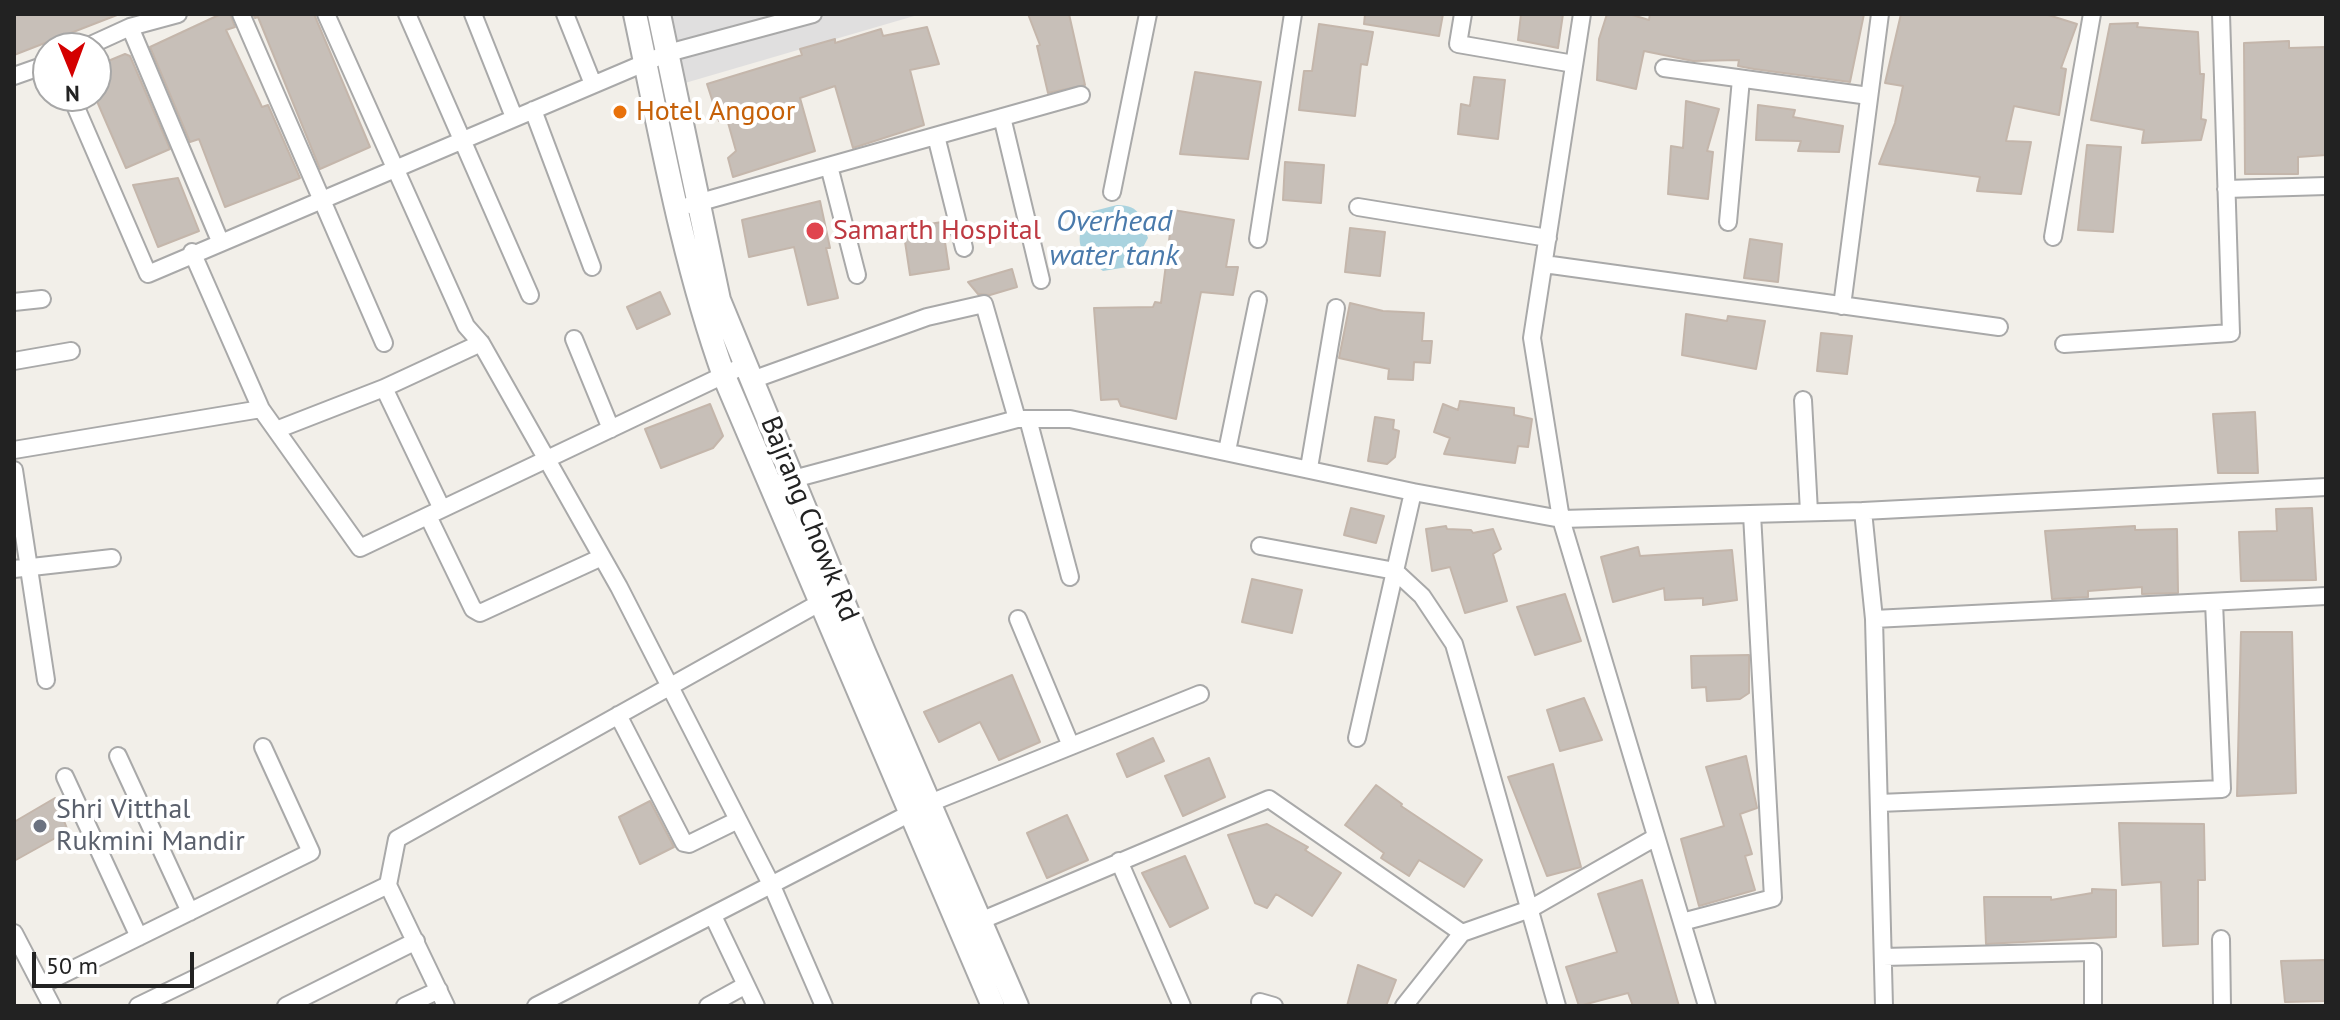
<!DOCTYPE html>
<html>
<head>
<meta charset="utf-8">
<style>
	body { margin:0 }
	#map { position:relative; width:2340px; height:1020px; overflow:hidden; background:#f2efe9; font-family:"PT Sans",sans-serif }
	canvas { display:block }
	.frame { position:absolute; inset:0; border:16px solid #222; pointer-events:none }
	.north { position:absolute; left:32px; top:32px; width:80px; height:80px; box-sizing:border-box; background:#fff; border:2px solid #a7a7a7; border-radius:50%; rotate:179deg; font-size:22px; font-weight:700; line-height:32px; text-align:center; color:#222 }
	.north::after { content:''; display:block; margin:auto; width:28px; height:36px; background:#d40000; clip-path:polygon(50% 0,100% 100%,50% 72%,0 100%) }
	.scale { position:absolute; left:32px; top:952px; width:162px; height:36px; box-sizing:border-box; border:4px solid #222; border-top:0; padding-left:10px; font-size:24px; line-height:28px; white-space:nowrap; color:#222; -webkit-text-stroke:6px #fff; paint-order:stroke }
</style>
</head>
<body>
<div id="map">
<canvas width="2340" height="1020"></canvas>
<div class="frame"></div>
<div class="north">N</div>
<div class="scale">50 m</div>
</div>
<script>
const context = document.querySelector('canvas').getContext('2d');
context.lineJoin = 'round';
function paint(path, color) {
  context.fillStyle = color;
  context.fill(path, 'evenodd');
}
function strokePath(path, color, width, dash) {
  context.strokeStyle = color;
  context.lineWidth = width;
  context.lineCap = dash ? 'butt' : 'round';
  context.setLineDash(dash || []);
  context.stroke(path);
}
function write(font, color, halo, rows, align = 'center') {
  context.font = font + ' "PT Sans",sans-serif';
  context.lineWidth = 8;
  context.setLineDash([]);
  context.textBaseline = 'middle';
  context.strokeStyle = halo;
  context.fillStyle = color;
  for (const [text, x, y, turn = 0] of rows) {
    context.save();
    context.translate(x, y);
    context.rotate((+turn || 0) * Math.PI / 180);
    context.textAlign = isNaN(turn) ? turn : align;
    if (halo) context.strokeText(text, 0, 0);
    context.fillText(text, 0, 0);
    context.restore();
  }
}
paint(new Path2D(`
	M670 14H921L685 83Z`), '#e0dfdf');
paint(new Path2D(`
	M1117 205C1142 205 1141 219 1148 238L1133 266 1103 271C1077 250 1075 244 1086 213Z`), '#aad3df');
const building = new Path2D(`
	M14 14H116L117 15 14 55Z
	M221 14H230L235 27 226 30 262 107 268 105 300 178 225 207 199 139 190 142 150 47Z
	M253 14H314L370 147 320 169 258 17 255 18Z
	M1028 14H1069L1085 85 1048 93 1037 46 1040 45Z
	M1365 14H1443L1439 36 1364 24Z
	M1521 14H1563L1558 48 1518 40Z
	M1607 14H1629L1649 20 1650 14H1864L1850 82 1754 69 1738 66 1739 60 1693 61 1644 51 1636 89 1597 80 1599 39Z
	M1901 14H2045L2077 24 2061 68 2066 69 2059 115 2014 106 2006 141 2031 142 2021 194 1977 191 1980 177 1879 164 1895 123 1903 86 1885 83Z
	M2138 23 2137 27 2198 32 2200 74H2204L2201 119 2206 120 2201 140 2142 143 2144 130 2091 120 2110 24Z
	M1319 24 1373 32 1367 65 1361 64 1355 116 1299 110 1304 71H1312Z
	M927 27 939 64 910 70 924 125 853 148 835 86 800 98 815 151 733 177 728 158 736 151 727 119 719 121 707 84 802 55 800 49 835 39V43L881 29 883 36Z
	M2289 41V48L2326 47V155L2298 157V174H2245L2244 43Z
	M125 54 130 56 170 149 126 168 96 99V66Z
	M1195 72 1261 82 1248 159 1180 154Z
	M1474 77 1505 80 1498 139 1458 134 1461 104 1470 106Z
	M1686 101 1719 109 1707 151 1713 152 1708 199 1668 194 1671 146 1683 148Z
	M1758 105 1795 110 1793 117 1843 126 1839 152 1798 151 1801 141 1756 140Z
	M2087 145 2121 147 2113 232 2078 230Z
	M1285 162 1324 165 1321 203 1283 200Z
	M178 178 199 231 158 247 133 185Z
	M820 201 830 248H826L838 298 808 305 794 247 749 257 742 220Z
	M1173 210 1234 220 1226 267H1238L1233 295 1201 292 1176 419 1121 406 1118 399 1101 400 1094 308 1153 307 1155 302 1161 303Z
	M942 222 949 269 910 275 903 228Z
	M1350 228 1385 232 1380 276 1345 272Z
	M1750 239 1782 244 1778 282 1744 278Z
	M1012 269 1017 287 990 295 978 294 968 282Z
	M660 292 670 314 637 329 627 307Z
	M1350 303 1383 311 1424 313 1422 341H1432L1430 363 1414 362 1413 380 1388 379 1389 369 1339 358Z
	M1686 314 1727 321 1728 316 1765 321 1756 369 1682 355Z
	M1821 333 1852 336 1847 374 1817 371Z
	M1460 401 1514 408V415L1532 419 1528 447 1518 446 1515 463 1444 454 1450 438 1434 432 1443 404 1458 410Z
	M710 404 723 436 713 448 661 468 645 429Z
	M2255 412 2258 473H2218L2213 414Z
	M1375 417 1394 420 1393 429 1399 431 1395 457 1387 464 1368 461Z
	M1351 508 1384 516 1376 543 1344 535Z
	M2312 508 2316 580 2241 581 2239 532 2277 531 2276 509Z
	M1446 526 1447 529 1471 530 1473 533 1493 529 1501 549 1493 554 1507 601 1465 613 1450 567 1432 571 1426 529Z
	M2135 526V530L2177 529 2178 593 2142 594V587L2088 591V597L2052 599 2045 531Z
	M1638 547 1640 556 1732 550 1737 600 1703 605V598L1665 600 1664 588 1613 602 1601 557Z
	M1252 579 1302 590 1292 633 1242 622Z
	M1565 594 1581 641 1535 655 1517 607Z
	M2241 632H2292L2296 793 2237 796Z
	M1749 655V693L1740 699 1707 701 1706 687 1692 688 1691 656Z
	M1012 675 1040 742 999 760 980 722 939 742 924 712Z
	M1584 698 1602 740 1560 751 1547 710Z
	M1153 738 1164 761 1127 777 1117 754Z
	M1746 756 1757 808 1740 814 1752 854 1745 856 1755 890 1699 906 1681 839 1724 826 1706 767Z
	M1209 758 1225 797 1183 816 1165 776Z
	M1553 764 1581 867 1547 876 1508 777Z
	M1376 785 1402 804 1401 806 1482 860 1464 887 1419 860 1409 876 1381 858 1384 853 1345 825Z
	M55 798 68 831 14 861V822Z
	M650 801 674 847 640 864 619 817Z
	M1067 815 1088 860 1047 878 1027 833Z
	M2119 823 2204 824 2205 880H2198V944L2163 946 2161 882 2122 885Z
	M1267 824 1308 847 1305 850 1341 873 1312 916 1276 894 1267 908 1255 903 1228 835Z
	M1185 856 1208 908 1170 927 1142 873Z
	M1642 880 1679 1006H1633L1628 993 1579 1006 1566 967 1617 952 1598 894Z
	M2092 889 2116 890V937L1986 944 1984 897H2051V900L2092 893Z
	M2326 960V1001L2285 1002 2281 961Z
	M1358 965 1396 980 1386 1006H1347Z`);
paint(building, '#c7bfb8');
strokePath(building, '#c4b6ab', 2);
const minor = new Path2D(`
	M241 14 384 343
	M326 14 466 326 481 343 619 587 772 886 824 1006
	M407 14 530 295
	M473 14 514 117
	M565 14 593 84
	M1463 14 1458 44 1574 64
	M1582 14 1532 338 1561 519 1707 1006
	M130 27 220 241
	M84 48 130 27 178 14
	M1664 68 1869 96
	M14 76 48 64
	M71 96 148 274 668 53 813 14
	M533 110 592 267
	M1002 117 1041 280
	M936 136 964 248
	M829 166 857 275
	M2226 189 2326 186
	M1112 192 1148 14
	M690 205 1081 95
	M1358 207 1548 238
	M1728 222 1741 79
	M2053 237 2092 14
	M1258 239 1293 14
	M192 252 261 409
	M1544 264 1999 327
	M14 302 42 299
	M1842 306 1880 14
	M574 339 611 429
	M2064 344 2231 333 2221 14
	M14 361 71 351
	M752 380 927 317 984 304 1017 419
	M384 388 442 509
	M1803 400 1809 512
	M1028 419 1070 577
	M276 430 384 388 481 343
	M14 450 261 409 360 548 745 365
	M1227 451 1258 300
	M1309 468 1336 308
	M14 470 46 680
	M771 485 1017 419H1070L1413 492 1561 519 1863 511 2326 487
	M1413 492 1395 571 1422 596 1454 644 1557 1006
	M1863 511 1874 619 1884 1006
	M428 516 473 609 480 613 602 557
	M1260 546 1395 571 1357 738
	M14 569 112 558
	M1018 619 1071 746
	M1874 619 2326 596
	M618 715 684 843 689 844 738 820
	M118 756 190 912
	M65 777 139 937
	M1879 803 2222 789 2214 602
	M1119 861 1182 1006
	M713 916 756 1006
	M1682 922 1773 898 1752 514
	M973 924 1269 799 1462 933
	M14 933 52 1006
	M2221 939 2222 1006
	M1883 957 2093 952V1006
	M41 985 311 852 263 747
	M1260 1002 1274 1006
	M138 1006 388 885
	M286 1006 416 941
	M405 1006 439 990
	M446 1006 388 885 397 839 821 602
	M536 1006 930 803 1200 694
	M708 1006 746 985
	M1404 1006 1462 933 1530 909 1656 837`);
const tertiary = new Path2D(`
	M635 14C661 136 682 258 724 376L993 1006
	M659 14 719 300 864 652 1017 1006`);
strokePath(minor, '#a9a9a9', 20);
strokePath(tertiary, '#a9a9a9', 26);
strokePath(minor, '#fff', 16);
strokePath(tertiary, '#fff', 22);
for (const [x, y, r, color] of [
	[620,112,8,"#e8710a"],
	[815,231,10,"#e0444e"],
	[40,826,8,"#6b7280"]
]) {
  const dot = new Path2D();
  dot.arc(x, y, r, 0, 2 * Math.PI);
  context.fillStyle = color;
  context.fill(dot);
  strokePath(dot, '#fff', 3);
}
write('28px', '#c56008', '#fff', [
	["Hotel Angoor",636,112]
], 'left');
write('28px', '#be3a42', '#fff', [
	["Samarth Hospital",833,231]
], 'left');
write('28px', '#222', '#fff', [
	["Bajrang Chowk Rd",809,519,68]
]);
write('28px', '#5b616d', '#fff', [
	["Shri Vitthal",56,810],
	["Rukmini Mandir",56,842]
], 'left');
write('italic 30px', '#4a7aab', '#fff', [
	["Overhead",1114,222],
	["water tank",1114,256]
]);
</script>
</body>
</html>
